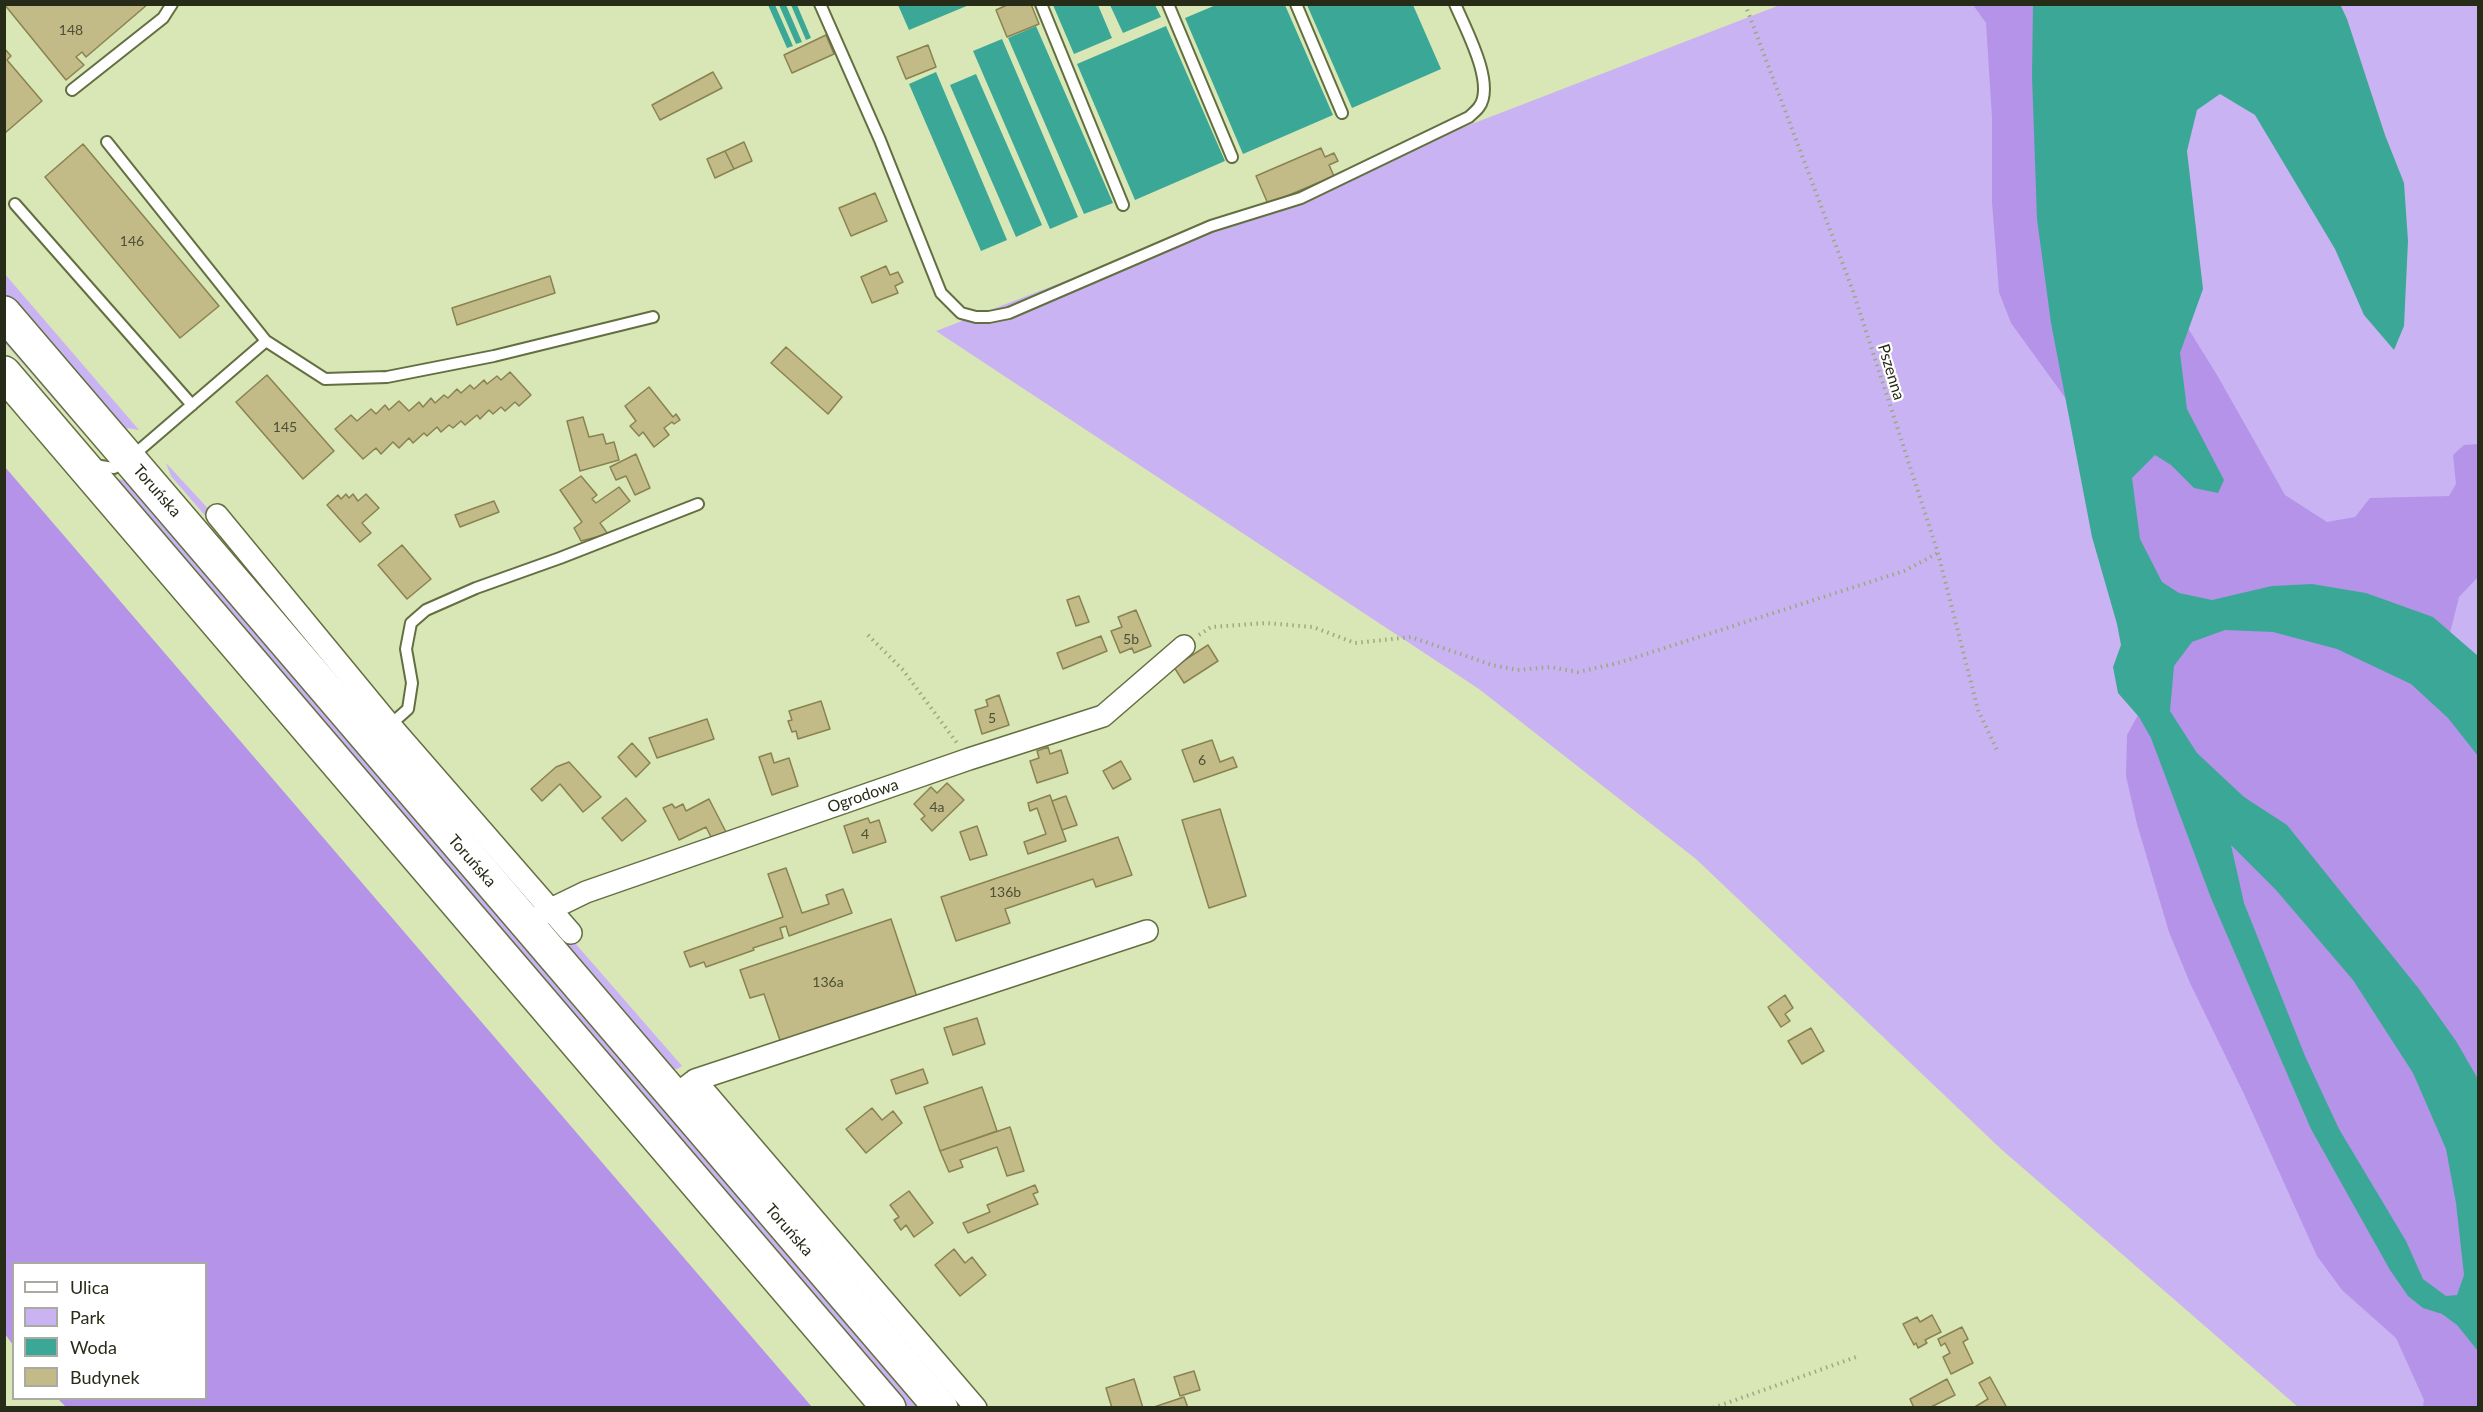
<!DOCTYPE html>
<html>
<head>
<meta charset="utf-8">
<style>
	body { margin:0 }
	#map { position:relative; width:2483px; height:1412px; overflow:hidden; background:#d8e7b5; font-family:Lato,sans-serif }
	canvas { display:block }
	.frame { position:absolute; inset:0; border:6px solid #272c18; pointer-events:none }
	.legend { position:absolute; left:12px; top:1262px; width:195px; height:138px; box-sizing:border-box; background:#fff; border:2px solid #a9aba3; margin:0; padding:8px 10px; list-style:none; font-size:18px; color:#272c18 }
	.legend li { display:flex; align-items:center; gap:12px; height:30px }
	.legend b { width:30px; border:2px solid #a9aba3 }
</style>
</head>
<body>
<div id="map">
<canvas width="2483" height="1412"></canvas>
<div class="frame"></div>
<ul class="legend">
<li><b style="height:8px;background:#fff"></b>Ulica</li>
<li><b style="height:16px;background:#cab3f3"></b>Park</li>
<li><b style="height:16px;background:#3ba897"></b>Woda</li>
<li><b style="height:16px;background:#c2bb88"></b>Budynek</li>
</ul>
</div>
<script>
const context = document.querySelector('canvas').getContext('2d');
context.lineJoin = 'round';
function paint(path, color) {
  context.fillStyle = color;
  context.fill(path, 'evenodd');
}
function strokePath(path, color, width, dash) {
  context.strokeStyle = color;
  context.lineWidth = width;
  context.lineCap = dash ? 'butt' : 'round';
  context.setLineDash(dash || []);
  context.stroke(path);
}
function write(font, color, halo, rows, align = 'center') {
  context.font = font + ' Lato,sans-serif';
  context.lineWidth = 4.5;
  context.setLineDash([]);
  context.textBaseline = 'middle';
  context.strokeStyle = halo;
  context.fillStyle = color;
  for (const [text, x, y, turn = 0] of rows) {
    context.save();
    context.translate(x, y);
    context.rotate((+turn || 0) * Math.PI / 180);
    context.textAlign = isNaN(turn) ? turn : align;
    if (halo) context.strokeText(text, 0, 0);
    context.fillText(text, 0, 0);
    context.restore();
  }
}
paint(new Path2D(`
	M1780 5H2478V1407H2298L2001 1149 1696 859 1479 689 936 331Z
	M4 273 139 430 121 427 112 421 5 296Z
	M4 334 106 456 96 448 5 343Z
	M166 463 215 516 375 717 319 662 263 583 171 476Z
	M110 479 129 480 923 1407H904Z
	M551 925 568 935 682 1066 677 1069 667 1068 547 927Z`), '#cab3f3');
paint(new Path2D(`
	M1973 5H2114L2160 283 2217 375 2285 495 2327 522 2355 517 2370 498 2449 496 2456 484 2453 455 2464 445 2478 444V577L2459 597 2444 657 2478 706V1407H2423L2424 1400 2396 1338 2342 1290 2317 1256 2244 1094 2190 983 2169 932 2137 824 2126 776 2127 735 2159 677 2090 432 2011 323 1999 292 1992 202V117L1986 23Z
	M4 467H5L812 1407H66L58 1399 206 1398V1264H14L13 1345 5 1334Z`), '#b493e9');
paint(new Path2D(`
	M2340 4 2347 19 2385 135 2404 183 2408 241 2404 326 2394 350 2364 315 2335 249 2255 115 2220 94 2197 110 2187 151 2203 289 2180 353 2187 409 2224 480 2218 493 2194 488 2171 465 2155 455 2132 478 2140 539 2162 582 2179 593 2212 600 2272 586 2312 584 2366 593 2433 617 2478 656V756L2448 718 2411 684 2337 649 2273 632 2225 630 2192 642 2174 666 2170 711 2197 753 2244 797 2287 825 2419 989 2456 1041 2478 1079V1351L2457 1325 2442 1314 2423 1308 2408 1296 2390 1270 2311 1129 2211 898 2151 738 2139 717 2118 693 2113 667 2121 645 2117 624 2092 537 2051 323 2037 219 2032 76 2033 5ZM2231 845 2276 890 2353 980 2413 1073 2446 1149 2456 1203 2464 1275 2457 1295 2446 1296 2423 1279 2406 1241 2339 1129 2305 1056 2244 903Z
	M768 5H775L793 46 787 48Z
	M779 5H786L802 42 796 44Z
	M791 5H797L811 38 806 40Z
	M898 5H969L909 30Z
	M1053 5H1098L1112 38 1074 54Z
	M1110 5H1155L1161 17 1123 33Z
	M1216 5H1285L1333 115 1243 154 1185 18Z
	M1307 5H1413L1441 69 1352 108Z
	M1036 26 1113 203 1084 214 1008 38Z
	M1166 26 1225 161 1135 200 1077 64Z
	M1002 39 1078 217 1050 229 973 51Z
	M936 72 1007 240 981 251 909 84Z
	M976 74 1042 225 1016 237 950 85Z`), '#3ba897');
const building = new Path2D(`
	M4 4H148L86 57 82 52 76 57 84 65 66 80Z
	M1009 4H1031L1039 24 1007 37 996 10Z
	M826 35 834 54 792 73 784 55Z
	M928 45 936 67 906 79 897 57Z
	M4 48 11 56 7 60 42 101 5 133Z
	M713 72 722 88 660 120 652 105Z
	M744 142 752 161 734 169 725 151Z
	M83 144 219 306 180 338 45 177Z
	M1321 148 1325 157 1334 153 1338 161 1329 165 1334 176 1268 204 1256 176Z
	M725 151 734 169 715 178 707 159Z
	M875 193 887 221 851 236 839 208Z
	M886 266 890 275 898 272 903 282 895 286 898 293 872 303 861 277Z
	M550 276 555 293 457 325 452 308Z
	M786 347 842 397 828 414 771 363Z
	M510 372 531 395 519 406 515 402 505 411 501 407 493 414 489 410 480 419 477 415 465 425 461 421 453 428 449 425 441 432 437 427 427 436 424 433 413 443 409 438 399 448 393 442 381 454 376 448 363 459 335 429 351 415 357 421 371 409 376 414 385 405 389 410 399 401 409 411 419 402 423 407 431 398 435 403 444 395 448 398 457 389 461 393 470 385 474 389 484 380 487 384 497 376 501 380Z
	M267 375 334 451 303 479 236 402Z
	M649 387 673 417 676 414 680 420 674 424 672 422 664 428 669 435 654 447 643 432 639 436 630 426 636 421 625 406Z
	M583 417 589 437 603 434 606 444 614 442 619 460 580 471 567 421Z
	M636 454 650 488 635 495 626 476 616 480 610 467Z
	M581 476 597 495 592 499 596 503 619 487 630 501 600 523 608 534 581 541 574 528 582 522 560 490Z
	M346 494 349 498 353 494 358 501 366 494 379 508 362 523 371 533 360 542 327 505 338 495 341 499Z
	M494 501 499 512 460 527 455 515Z
	M402 545 431 579 407 599 378 565Z
	M1079 596 1089 622 1076 626 1067 600Z
	M1136 610 1151 646 1134 653 1132 648 1120 653 1111 631 1122 627 1118 617Z
	M1101 636 1107 651 1063 669 1057 653Z
	M1208 645 1218 661 1184 683 1174 667Z
	M999 695 1009 725 982 734 975 710 988 706 986 700Z
	M821 701 830 729 798 739 796 731 792 732 788 721 792 720 789 711Z
	M707 719 714 739 657 758 649 738Z
	M1212 740 1220 762 1233 757 1237 767 1194 782 1182 750Z
	M632 743 650 763 636 777 618 757Z
	M1048 747 1050 754 1061 750 1068 773 1037 783 1030 761 1039 758 1037 751Z
	M771 753 774 763 789 758 798 786 772 795 759 757Z
	M1121 761 1131 779 1113 789 1103 771Z
	M569 762 601 797 583 812 560 784 542 801 531 789 556 767Z
	M947 783 964 800 932 831 921 819 925 816 914 804 931 787 937 793Z
	M1050 795 1066 841 1028 854 1024 842 1046 834 1037 808 1030 811 1028 803Z
	M1066 796 1077 825 1062 830 1052 801Z
	M626 798 646 821 622 841 602 818Z
	M709 799 727 834 713 841 706 827 679 840 663 808 672 804 675 808 683 804 686 811Z
	M1220 809 1246 896 1209 908 1182 820Z
	M868 818 870 823 879 820 886 842 853 853 844 826Z
	M977 826 987 855 970 860 960 832Z
	M1118 837 1132 875 1096 887 1093 879 1005 909 1010 923 956 941 941 897Z
	M786 868 802 913 829 904 826 895 843 889 852 913 789 936 786 926 780 928 783 938 753 948 754 950 706 967 704 962 690 967 684 952 783 917 768 874Z
	M891 919 918 1000 782 1046 764 994 750 998 740 970Z
	M1785 995 1793 1008 1785 1014 1790 1021 1781 1027 1768 1007Z
	M977 1018 985 1044 953 1055 944 1028Z
	M1811 1028 1824 1051 1802 1064 1788 1041Z
	M923 1069 928 1083 896 1094 891 1080Z
	M982 1087 997 1131 940 1151 924 1107Z
	M872 1108 882 1120 893 1111 902 1123 866 1153 846 1129Z
	M1010 1127 1024 1171 1007 1176 997 1147 960 1160 963 1167 949 1172 940 1151Z
	M1035 1185 1038 1192 1033 1194 1038 1204 968 1233 963 1223 990 1212 987 1205Z
	M909 1191 933 1223 914 1237 906 1225 901 1230 894 1220 899 1217 890 1205Z
	M954 1249 965 1263 972 1257 986 1275 960 1296 935 1265Z
	M1932 1315 1941 1332 1925 1340 1927 1343 1918 1348 1916 1343 1914 1345 1903 1324 1917 1317 1920 1322Z
	M1962 1327 1968 1339 1963 1342 1973 1363 1951 1374 1943 1357 1950 1353 1945 1343 1941 1346 1938 1339Z
	M1194 1371 1200 1390 1180 1396 1174 1377Z
	M1990 1377 2007 1408H1973L1988 1399 1979 1383Z
	M1134 1379 1143 1408H1112L1106 1388Z
	M1947 1379 1955 1395 1929 1408H1914L1910 1399Z
	M1184 1397 1188 1408H1154V1407Z`);
paint(building, '#c2bb88');
strokePath(building, '#898251', 1.5);
const lane = new Path2D(`
	M820 4 880 140 941 293 961 313 976 317H989L1009 313 1211 226 1301 198 1469 117C1472 114 1477 110 1479 107 1496 84 1465 28 1455 4
	M1041 4 1123 205
	M1168 4 1232 157
	M1296 4 1342 113
	M72 90 163 18 172 4
	M107 142 266 341
	M15 204 192 405
	M94 465 114 468 129 459 266 341 325 379 387 377 494 356 653 317
	M390 725 408 709 412 683 406 649 411 623 426 610 476 588 560 558 698 504`);
const street = new Path2D(`
	M217 515 390 725 571 933
	M527 925 549 910 586 892 969 759 1103 716 1184 646
	M695 1080 1147 931
	M686 1087 695 1080 976 1408`);
const primary = new Path2D(`
	M4 313 941 1408
	M4 373 889 1408`);
strokePath(lane, '#636f41', 14);
strokePath(street, '#636f41', 24);
strokePath(primary, '#636f41', 36);
strokePath(new Path2D(`
	M1745 4 1853 291 1938 553 1978 710 1998 752
	M868 635 903 670 957 743
	M1199 635 1211 627 1266 623 1313 627 1355 643 1411 637 1492 665 1517 670 1550 667 1578 672 1618 663 1904 571 1938 553
	M1713 1408 1859 1356`), '#9ca880', 4, [1.5, 4.5]);
strokePath(lane, '#fff', 10);
strokePath(street, '#fff', 21);
strokePath(primary, '#fff', 33);
write('14px', '#4e5034', null, [
	["148",71,30],
	["146",132,241],
	["145",285,427],
	["5b",1131,639],
	["5",992,718],
	["6",1202,760],
	["4a",937,807],
	["4",865,834],
	["136b",1005,892],
	["136a",828,982]
]);
write('16px', '#272c18', '#fff', [
	["Pszenna",1891,372,73],
	["Toruńska",157,491,49],
	["Ogrodowa",863,796,-19],
	["Toruńska",472,861,49],
	["Toruńska",789,1230,49]
]);
</script>
</body>
</html>
